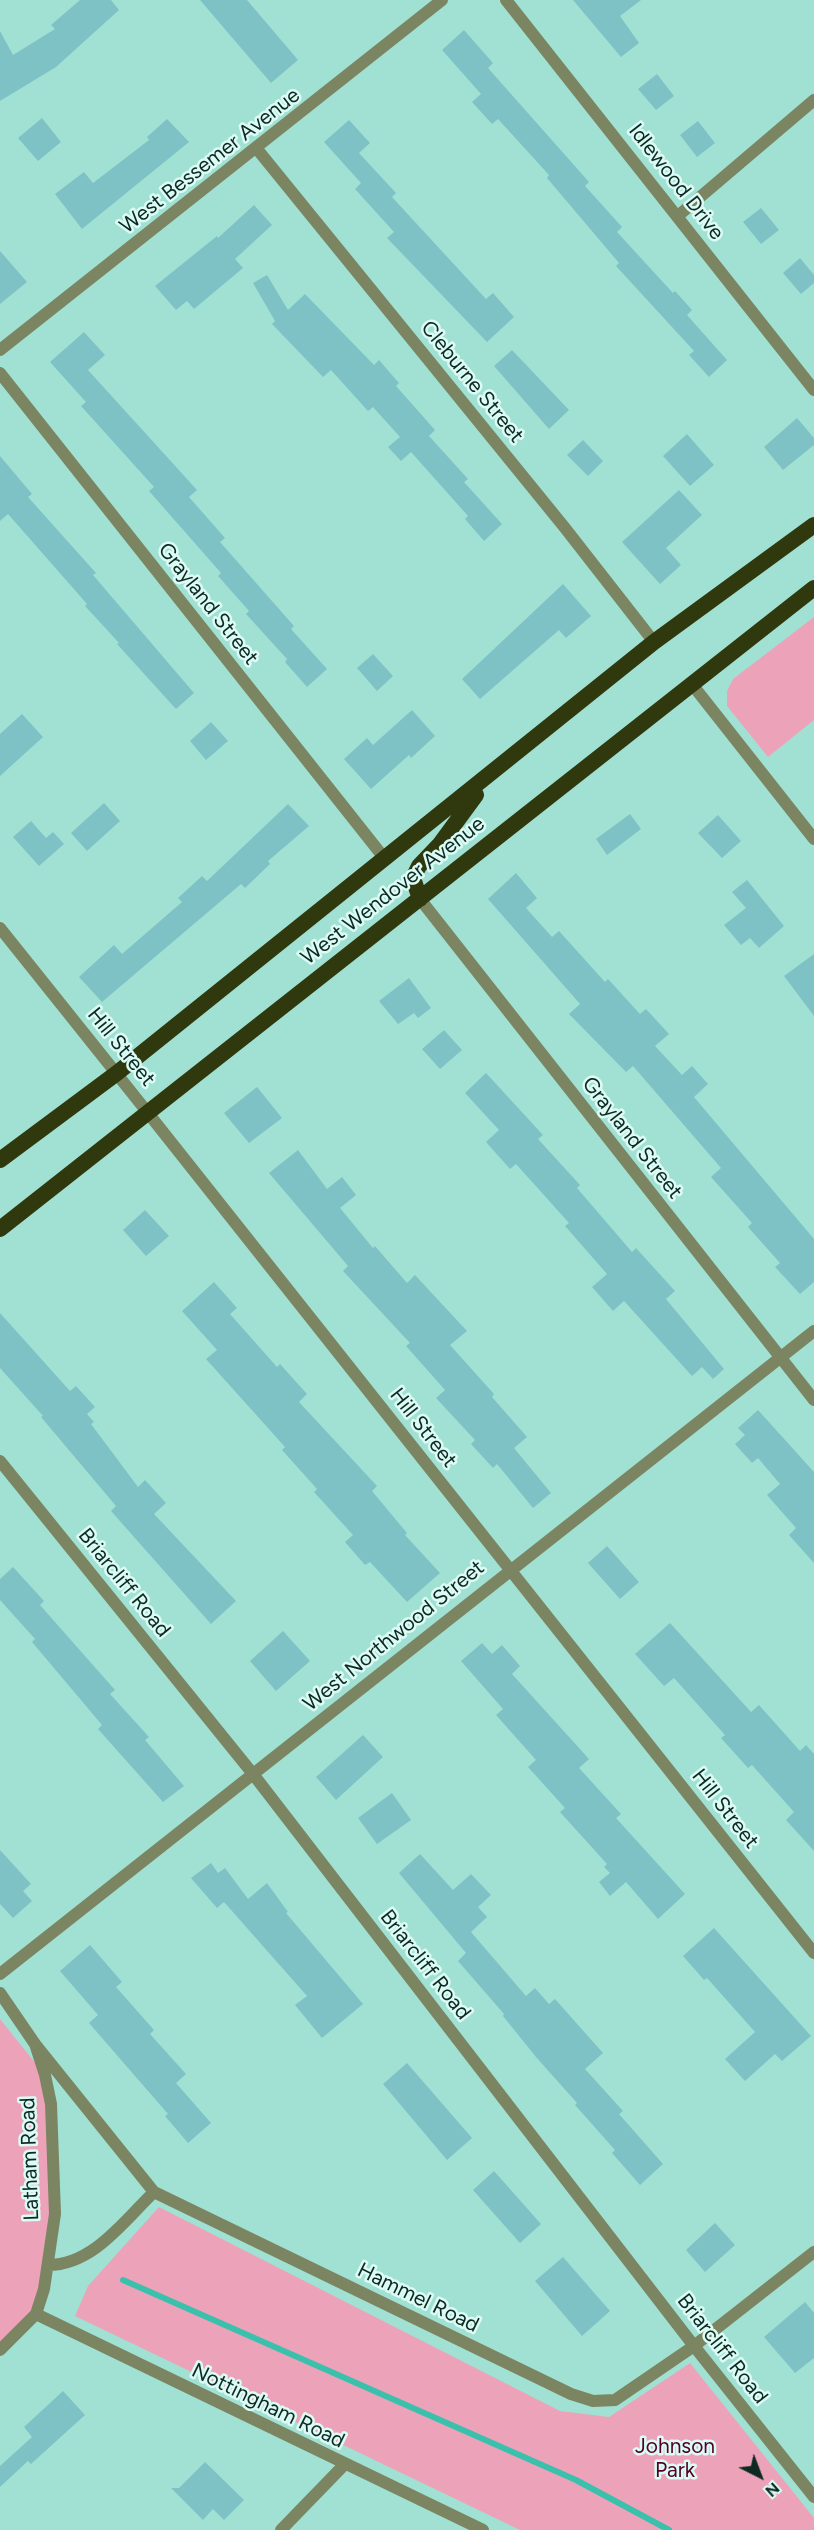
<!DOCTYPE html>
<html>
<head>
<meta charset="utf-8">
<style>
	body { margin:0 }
	#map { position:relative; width:814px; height:2530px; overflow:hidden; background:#a0e1d3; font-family:Figtree,sans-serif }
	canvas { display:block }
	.north { position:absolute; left:730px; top:2446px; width:60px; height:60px; -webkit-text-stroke:4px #dbfbf4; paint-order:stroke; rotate:138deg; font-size:16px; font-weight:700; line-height:24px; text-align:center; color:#0e2924 }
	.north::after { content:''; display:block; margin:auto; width:21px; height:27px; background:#0e2924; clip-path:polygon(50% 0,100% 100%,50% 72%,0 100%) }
</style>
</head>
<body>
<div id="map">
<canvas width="814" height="2530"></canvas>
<div class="north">N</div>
</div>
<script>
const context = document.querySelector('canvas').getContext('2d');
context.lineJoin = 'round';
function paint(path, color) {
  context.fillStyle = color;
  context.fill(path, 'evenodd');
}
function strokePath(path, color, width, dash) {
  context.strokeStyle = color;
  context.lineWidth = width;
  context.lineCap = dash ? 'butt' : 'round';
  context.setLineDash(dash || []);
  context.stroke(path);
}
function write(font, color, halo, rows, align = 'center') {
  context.font = font + ' Figtree,sans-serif';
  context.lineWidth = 5;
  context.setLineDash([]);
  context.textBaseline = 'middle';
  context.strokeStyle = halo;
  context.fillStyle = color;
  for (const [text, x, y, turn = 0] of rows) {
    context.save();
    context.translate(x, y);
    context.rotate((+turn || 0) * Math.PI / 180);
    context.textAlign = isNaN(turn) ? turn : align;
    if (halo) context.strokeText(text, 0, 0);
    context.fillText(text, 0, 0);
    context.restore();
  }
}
paint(new Path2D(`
	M814 617V720L768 757 727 706V691L733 679Z
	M0 2019 45 2075 55 2214 36 2314 0 2350Z
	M159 2207 560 2411 609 2417 690 2363 814 2518V2530H520L75 2316 88 2286Z`), '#eca3b9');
strokePath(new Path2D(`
	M123 2280 576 2480 669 2530`), '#3bc1ab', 6);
paint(new Path2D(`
	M80 0H111L119 10 56 67 0 101V31L13 55 55 29 51 25Z
	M200 0H247L298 60 271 83Z
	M573 0H641L620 16 639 43 621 57Z
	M464 30 493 63 488 68 589 182 585 186 622 227 617 232 673 293 675 291 692 310 687 315 727 360 709 377 689 355 694 351 616 266 619 263 547 178 549 175 498 119 492 124 472 102 481 94 442 50Z
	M657 74 674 96 656 110 638 89Z
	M42 118 61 142 38 161 18 138Z
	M167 119 189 142 82 229 55 194 84 172 93 183 149 140 147 137Z
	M349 120 370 143 359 153 396 193 392 197 486 299 493 293 514 317 487 342 387 238 394 232 355 189 361 183 324 142Z
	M698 121 715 143 697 157 680 135Z
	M254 205 272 225 235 259 243 268 194 309 187 301 176 310 155 286 217 236 218 238Z
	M761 208 779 230 761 244 743 222Z
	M0 251 27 282 0 304Z
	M800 258 814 275V283L801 294 783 273Z
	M267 275 288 310 305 294 374 365 379 360 399 383 396 386 435 430 429 436 468 479 464 482 502 524 484 541 465 519 468 516 411 452 401 461 388 447 400 437 373 407 368 411 331 370 323 377 272 324 275 321 253 283Z
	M84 332 105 355 88 370 197 490 189 497 225 538 220 542 294 626 291 629 327 669 307 687 285 662 287 659 246 614 249 611 218 576 221 573 149 491 154 487 81 406 86 402 50 362Z
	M512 350 569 410 549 429 494 366Z
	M797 418 814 438V445L783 470 764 447Z
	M687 434 714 465 690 486 663 456Z
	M583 440 603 461 588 476 567 455Z
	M0 456 32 494 28 497 96 573 93 575 194 693 176 709 117 644 119 643 85 606 87 604 8 514 0 521Z
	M679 490 702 515 666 548 681 565 660 584 622 542Z
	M563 584 591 616 566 638 559 630 480 699 462 679Z
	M373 654 393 676 377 691 357 668Z
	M412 710 435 736 411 758 409 755 371 789 344 759 367 738 373 745Z
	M22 714 43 737 0 776V734Z
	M211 722 228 741 206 760 190 741Z
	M104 803 120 821 87 851 71 833Z
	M288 804 309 826 268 861 270 864 245 888 241 884 102 1002 79 977 114 945 122 954 182 902 178 898 202 876 207 881Z
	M630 814 641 829 607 855 596 839Z
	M718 815 741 841 722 858 698 833Z
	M31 821 46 838 53 832 64 844 39 866 13 837Z
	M516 873 537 898 526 908 552 937 559 931 605 982 608 979 640 1014 646 1009 669 1034 655 1046 682 1075 692 1066 708 1084 694 1097 814 1239V1282L800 1294 775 1267 780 1263 748 1227 752 1223 711 1177 721 1168 633 1066 626 1072 569 1014 580 1004 488 899Z
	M747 880 784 926 759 948 750 938 741 945 724 925 746 908 732 892Z
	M814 954V1016L784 976Z
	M409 978 431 1008 418 1018 414 1013 398 1024 379 1001Z
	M444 1030 462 1050 440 1069 422 1049Z
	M486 1073 543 1135 538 1139 580 1185 577 1188 632 1252 636 1248 675 1291 666 1299 724 1369 713 1379 702 1367 692 1376 624 1301 613 1311 592 1287 607 1274 565 1226 569 1223 516 1164 510 1169 486 1142 499 1130 465 1093Z
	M257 1087 282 1118 249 1143 224 1113Z
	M298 1150 327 1189 342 1177 356 1195 340 1208 373 1248 375 1246 407 1283 415 1275 467 1331 450 1345 494 1394 492 1397 527 1437 514 1448 551 1493 533 1508 497 1464 493 1468 471 1444 475 1440 436 1398 445 1390 406 1346 410 1343 343 1271 348 1266 269 1173Z
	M145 1210 169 1236 146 1256 123 1230Z
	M214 1282 237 1308 230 1314 277 1367 280 1364 307 1394 299 1402 377 1486 372 1491 407 1533 405 1535 440 1573 407 1602 370 1562 365 1565 345 1542 353 1535 314 1492 317 1489 282 1450 285 1447 206 1359 217 1350 182 1311Z
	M0 1313 70 1391 76 1386 95 1407 87 1414 94 1422 91 1424 138 1487 145 1480 166 1503 154 1514 236 1601 211 1624 111 1511 116 1506 41 1417 43 1416 0 1368Z
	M758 1410 814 1472V1563L789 1535 796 1528 767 1495 780 1484 758 1458 752 1463 735 1444 745 1435 738 1428Z
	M607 1546 639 1582 620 1599 588 1563Z
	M13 1567 44 1601 40 1605 115 1690 110 1694 149 1737 145 1740 184 1786 163 1802 98 1729 102 1725 32 1642 35 1639 0 1600V1579Z
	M670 1623 751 1712 759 1705 800 1751 806 1745 814 1754V1851L786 1820 794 1812 752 1765 748 1768 721 1738 725 1735 674 1678 664 1686 635 1654Z
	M283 1631 310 1661 276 1691 250 1661Z
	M482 1643 492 1654 502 1645 520 1666 512 1674 589 1759 579 1768 621 1814 616 1818 685 1894 658 1919 626 1882 610 1896 599 1882 610 1873 604 1867 607 1864 560 1812 565 1808 528 1767 536 1760 496 1715 503 1709 461 1661Z
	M363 1735 383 1757 336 1800 316 1777Z
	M392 1793 411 1820 377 1844 358 1818Z
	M0 1850 31 1884 23 1891 32 1901 13 1918 0 1904Z
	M420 1854 453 1890 471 1874 491 1895 478 1907 487 1917 471 1932 526 1996 535 1988 549 2004 555 1999 603 2053 585 2069 623 2111 619 2114 663 2164 640 2185 612 2153 615 2150 575 2105 577 2103 536 2057 503 2016 504 2014 458 1961 466 1953 399 1873Z
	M211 1863 218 1873 225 1868 248 1899 267 1883 288 1912 286 1913 363 2004 322 2038 295 2005 307 1996 224 1902 217 1908 191 1878Z
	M714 1928 811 2036 782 2061 775 2054 745 2081 725 2059 755 2032 707 1978 704 1980 683 1956Z
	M90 1945 122 1982 116 1987 154 2030 150 2034 186 2074 176 2083 211 2123 188 2143 165 2116 168 2114 89 2023 98 2015 60 1971Z
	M407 2063 472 2138 447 2160 383 2084Z
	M494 2171 541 2224 520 2243 473 2190Z
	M715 2223 735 2245 705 2272 686 2250Z
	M563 2257 610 2311 582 2336 535 2281Z
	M805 2302 814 2313V2358L795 2373 764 2337Z
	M63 2391 85 2415 31 2464 28 2461 0 2487V2466L32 2437 24 2427Z
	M205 2462 244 2500 224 2520 213 2509 203 2520 171 2488H179Z`), '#7fc2c6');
strokePath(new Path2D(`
	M506 0 814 390
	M257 149 565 528 654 642
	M679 215 814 100
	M0 350 442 0
	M0 373 385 859
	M691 683 814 839
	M420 899 814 1400
	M148 1113 814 1953
	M0 1461 253 1774 694 2346 814 2497
	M0 1974 814 1331
	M0 1993 35 2044 45 2075 51 2104 55 2214 44 2289 36 2314 0 2350
	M35 2044 154 2192 571 2394 593 2401 615 2400 694 2346 814 2252
	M48 2265C93 2265 124 2221 154 2192
	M36 2314 483 2530
	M281 2530 344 2465`), '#7c8562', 12);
strokePath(new Path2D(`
	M0 928 148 1113`), '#7c8562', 12);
strokePath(new Path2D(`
	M420 899 413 878 419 866 440 844 476 795
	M0 1160 117 1073 654 642 814 525
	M0 1229 814 588`), '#30380d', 16);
write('21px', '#0e2924', '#dbfbf4', [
	["West Bessemer Avenue",210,161,-38],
	["Idlewood Drive",676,182,52],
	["Cleburne Street",472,382,51],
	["Grayland Street",208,604,52],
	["West Wendover Avenue",393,891,-38],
	["Hill Street",121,1047,51],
	["Grayland Street",632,1138,52],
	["Hill Street",423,1428,52],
	["Briarcliff Road",124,1583,51],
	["West Northwood Street",394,1636,-39],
	["Hill Street",725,1809,52],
	["Briarcliff Road",425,1965,52],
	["Latham Road",30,2159,-92],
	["Hammel Road",418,2298,26],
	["Briarcliff Road",722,2349,52],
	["Nottingham Road",268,2406,26]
]);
write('21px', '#530028', '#dbfbf4', [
	["Johnson",675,2447],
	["Park",675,2471]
]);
</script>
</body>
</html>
